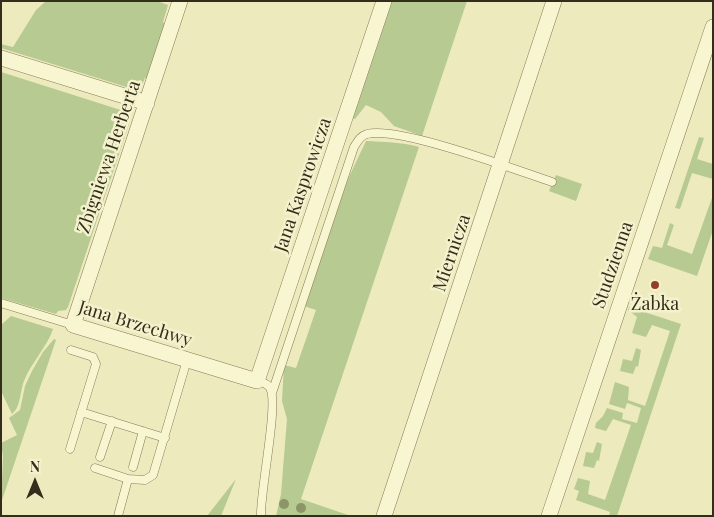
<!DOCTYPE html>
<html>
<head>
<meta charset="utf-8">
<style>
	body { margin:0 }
	#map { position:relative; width:714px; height:517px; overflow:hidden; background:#edeabe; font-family:"Playfair Display",serif }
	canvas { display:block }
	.frame { position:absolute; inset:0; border:2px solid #342d1b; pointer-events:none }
	.north { position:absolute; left:10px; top:457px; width:50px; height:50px; -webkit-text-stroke:4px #f4f2cd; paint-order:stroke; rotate:0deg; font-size:14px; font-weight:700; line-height:20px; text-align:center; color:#342d1b }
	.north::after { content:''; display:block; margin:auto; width:18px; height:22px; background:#342d1b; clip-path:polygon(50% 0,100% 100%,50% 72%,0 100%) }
</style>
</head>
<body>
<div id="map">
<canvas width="714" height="517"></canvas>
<div class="frame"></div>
<div class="north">N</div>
</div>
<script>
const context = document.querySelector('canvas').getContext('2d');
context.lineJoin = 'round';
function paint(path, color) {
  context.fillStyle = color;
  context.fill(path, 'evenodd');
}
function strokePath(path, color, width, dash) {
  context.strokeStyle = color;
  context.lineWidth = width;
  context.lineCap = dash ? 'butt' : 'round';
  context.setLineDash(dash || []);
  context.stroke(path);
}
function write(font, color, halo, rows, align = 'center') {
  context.font = font + ' "Playfair Display",serif';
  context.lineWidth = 5;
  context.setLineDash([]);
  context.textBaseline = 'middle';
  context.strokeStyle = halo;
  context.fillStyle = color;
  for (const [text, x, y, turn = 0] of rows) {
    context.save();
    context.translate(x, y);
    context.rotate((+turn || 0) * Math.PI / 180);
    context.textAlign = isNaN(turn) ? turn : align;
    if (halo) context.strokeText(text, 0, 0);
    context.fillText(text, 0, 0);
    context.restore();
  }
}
paint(new Path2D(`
	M46 1H157L168 5 163 22 165 24 149 79 145 78 141 87 133 89 1 48V44L13 47 36 10Z
	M390 1H467L422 136 394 126 381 112 366 105 355 119 350 118Z
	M1 72 127 112 131 118 68 307 66 310 58 311 56 314 1 298Z
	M699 137 704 138 697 159 713 164V179L692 173 680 209 675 208Z
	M366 141C384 142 401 142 419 147L301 499 351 516H276L281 494 287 419 282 401 284 365 296 368 316 310 304 306 348 179Z
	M556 175 582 184 576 201 549 191Z
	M713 195V230L697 276 648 259 653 246 662 248 670 223 674 225 667 245 692 254Z
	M629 307 681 324 617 516H609L610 512 576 500 579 491 574 489 578 478 590 481 588 494 605 500 631 425 613 419 606 431 595 428 596 423 603 416 607 408 623 413 622 419 637 423 641 408 627 403 625 409 609 404 615 382 629 387 628 400 645 406 670 331 652 325 646 337 632 333 637 317 628 310Z
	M11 316 53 329C47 347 31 363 24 381 20 391 21 407 12 414L1 391V325Z
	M54 339 56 340 1 503 3 456 1 443 17 435 9 418 20 410 25 386 32 371 43 352Z
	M636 348 641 350 638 367 636 366 633 374 620 371 623 359 632 361Z
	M597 442 602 444 599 461 597 460 594 468 583 466 586 452 593 453Z
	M236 479 221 516H207Z`), '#b6ca92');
const service = new Path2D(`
	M1 303 73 325
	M257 381C262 382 268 384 270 388 279 403 260 491 261 516
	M272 393 354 147C358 141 360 136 367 134 400 126 516 170 552 182
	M81 412 165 438
	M70 449 96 364 93 357 71 350
	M100 457 112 421
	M133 467 143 431
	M95 468 128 479
	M118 516 128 479 145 480 153 475 187 360`);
const minor = new Path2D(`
	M180 1 73 325 257 381 384 1
	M1 58 147 103
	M384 516 554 1
	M549 516 713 27`);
strokePath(service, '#857a57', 9);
strokePath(minor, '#857a57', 16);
strokePath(service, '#f8f6d0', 8);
strokePath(minor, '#f8f6d0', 15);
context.fillStyle = '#8b9568';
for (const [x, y] of [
	[284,504],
	[301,508]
]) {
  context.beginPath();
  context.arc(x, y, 5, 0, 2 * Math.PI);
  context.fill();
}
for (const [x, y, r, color] of [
	[655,285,5,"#934028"]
]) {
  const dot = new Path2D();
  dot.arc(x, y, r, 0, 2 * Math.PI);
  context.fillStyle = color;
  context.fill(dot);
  strokePath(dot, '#f4f2cd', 2);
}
write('18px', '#342d1b', '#f4f2cd', [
	["Zbigniewa Herberta",109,157,-71],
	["Jana Kasprowicza",303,185,-71],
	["Miernicza",452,253,-71],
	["Studzienna",613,265,-71],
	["Jana Brzechwy",135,324,17]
]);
write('18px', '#342d1b', '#f4f2cd', [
	["Żabka",655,304]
]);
</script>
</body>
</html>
